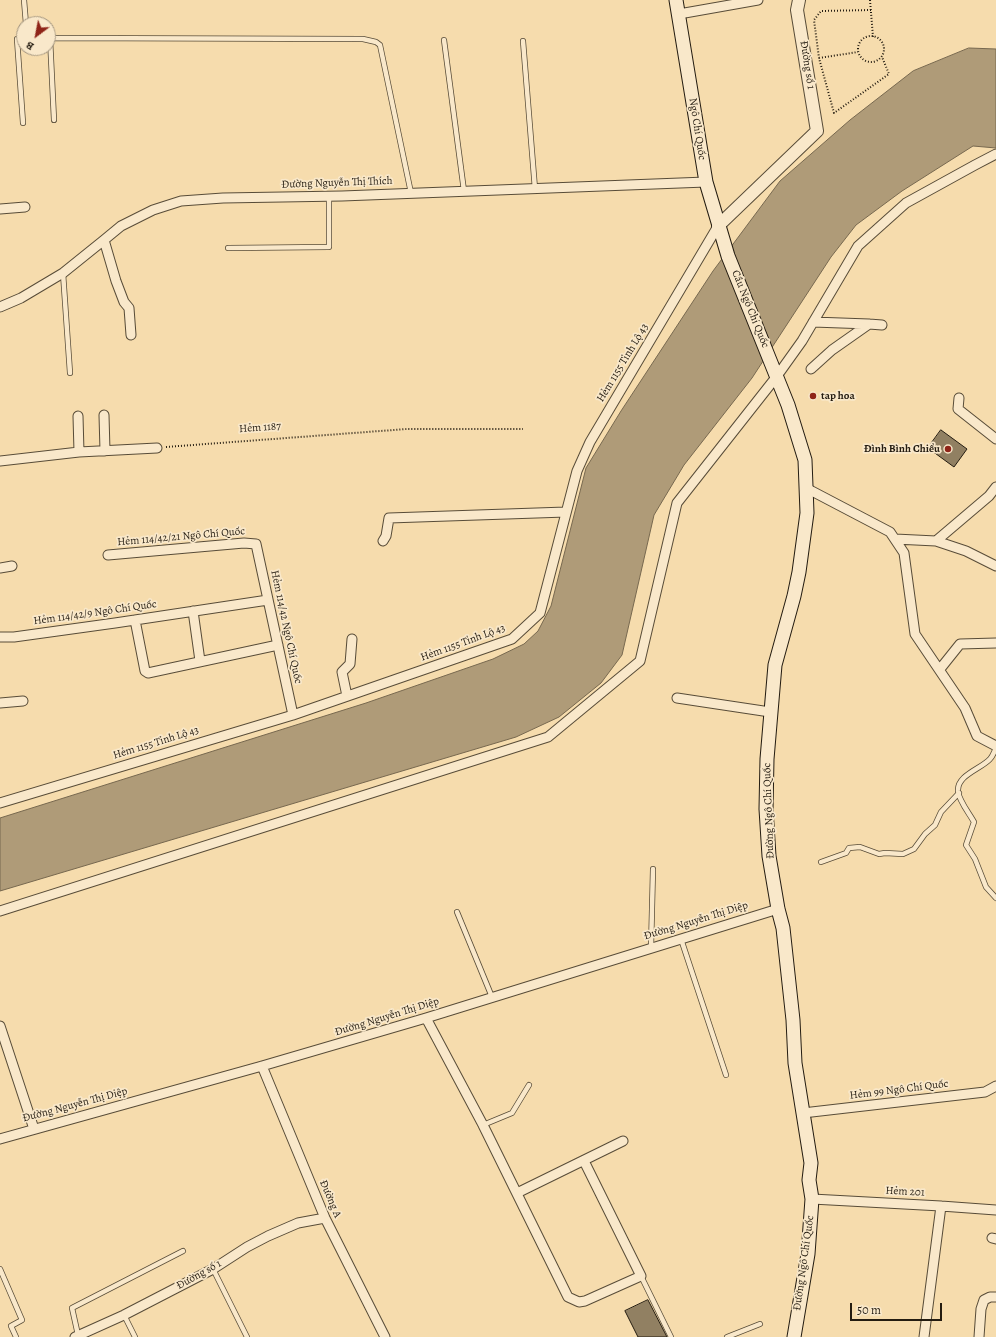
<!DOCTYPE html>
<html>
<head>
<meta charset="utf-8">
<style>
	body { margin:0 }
	#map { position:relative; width:996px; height:1337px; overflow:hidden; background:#f6dcad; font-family:Alegreya,serif }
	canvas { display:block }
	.north { position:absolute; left:16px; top:16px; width:40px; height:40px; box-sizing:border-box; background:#f9e8ca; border:1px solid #a49680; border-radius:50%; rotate:212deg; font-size:11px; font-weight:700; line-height:16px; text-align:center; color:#241c11 }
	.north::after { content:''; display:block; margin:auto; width:14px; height:18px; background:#8f2418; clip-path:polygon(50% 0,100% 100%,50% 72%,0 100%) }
	.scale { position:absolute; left:850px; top:1303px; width:92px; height:18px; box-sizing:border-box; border:2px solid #241c11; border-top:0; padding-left:5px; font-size:12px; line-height:14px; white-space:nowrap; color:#241c11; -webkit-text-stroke:3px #f9e8ca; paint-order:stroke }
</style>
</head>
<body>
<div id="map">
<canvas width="996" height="1337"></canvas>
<div class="north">B</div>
<div class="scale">50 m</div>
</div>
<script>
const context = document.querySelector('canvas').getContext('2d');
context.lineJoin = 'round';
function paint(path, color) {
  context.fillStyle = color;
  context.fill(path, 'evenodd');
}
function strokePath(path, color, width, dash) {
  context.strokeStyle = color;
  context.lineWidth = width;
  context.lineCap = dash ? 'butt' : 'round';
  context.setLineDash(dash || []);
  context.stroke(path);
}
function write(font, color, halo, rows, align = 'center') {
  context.font = font + ' Alegreya,serif';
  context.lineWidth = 3.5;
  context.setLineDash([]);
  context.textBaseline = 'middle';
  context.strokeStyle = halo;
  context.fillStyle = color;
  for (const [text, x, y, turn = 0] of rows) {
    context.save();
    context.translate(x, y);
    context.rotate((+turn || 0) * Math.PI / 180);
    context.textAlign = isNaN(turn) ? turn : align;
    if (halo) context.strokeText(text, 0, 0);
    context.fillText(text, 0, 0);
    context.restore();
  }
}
const water = new Path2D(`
	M969 48 996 49V148L973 146 902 191 856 225 831 257 752 378 684 465 654 515 622 655 601 683 559 717 516 737 0 891V818L366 703 493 659 524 644 538 631 551 606 586 468 621 411 713 271 780 181 850 120 913 71Z`);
paint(water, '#af9b78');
strokePath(water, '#77684f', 1);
const building = new Path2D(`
	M941 430 967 449 954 467 928 448Z
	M648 1300 667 1337H638L625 1311Z`);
paint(building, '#918062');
strokePath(building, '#241c11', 1);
const service = new Path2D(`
	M24 0 26 24
	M48 38 363 39 376 42 380 45 411 193
	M50 38 54 120
	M444 40 464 191
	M523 41 535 189
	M23 123 17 39H24
	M228 248 329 247V196
	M63 273 70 373
	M996 748C994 752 993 756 990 759 981 769 957 775 958 791 959 801 969 813 974 822L966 845 975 859 986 887 996 898
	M821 862 846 853 849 848 860 847 879 854 885 853 903 854 914 849 925 834 935 825 941 812 959 793
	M457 912 492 997
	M681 939 726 1075
	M651 948 653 869
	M483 1125 512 1113 529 1085
	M0 1269 22 1320 11 1326 16 1337
	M213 1269 247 1337
	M641 1276 671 1337
	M124 1315 135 1337
	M78 1335 72 1308 183 1251
	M727 1337 760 1324`);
const minor = new Path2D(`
	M679 14 758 0
	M0 209 25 207
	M104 240 116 281 124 302 129 308 131 335
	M0 307 21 298 63 273 104 240 121 226 153 210 181 201 223 198 342 196 706 182
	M813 322 869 324 882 325
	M811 369 832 350 869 324
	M959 398 958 409 996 439
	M104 415 105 451
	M78 416 79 452
	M0 461 79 452 157 448
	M806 488 890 532 904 553 915 634 965 708 977 736 996 746
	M895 539 936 541 966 551 996 566
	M383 541 386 536 389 518 566 512
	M936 541 989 496 996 487
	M108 555 244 543 256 544 293 715
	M0 568 12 566
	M193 611 200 661
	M135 620 145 671 148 673 278 645
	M0 637H14L115 623 268 600
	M940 669 960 644 996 643
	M347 696 342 672 350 664 352 639
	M677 698 770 712
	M0 703 23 701
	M0 803 293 715 512 639 540 613 577 471 590 442 718 226
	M0 911 548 737 640 661 677 503 777 376 802 341 858 246 906 203 975 165 996 154
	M426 1018 483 1125 568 1297 579 1302 585 1301 641 1276 584 1161
	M0 1026 34 1129
	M262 1066 325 1218 385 1337
	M803 1113 985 1092 996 1086
	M0 1139 262 1066 426 1018 778 909
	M517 1193 623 1141
	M812 1199 941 1206 996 1210
	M992 1238 996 1239
	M75 1337 124 1315 213 1269 247 1247 268 1236 298 1223 325 1218
	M924 1337 941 1206
	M979 1337 981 1309 984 1300 990 1297H996`);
const tertiary = new Path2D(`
	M718 226 817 131 797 10 799 0`);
const secondary = new Path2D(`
	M676 0 706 182 728 256 788 405 805 460 807 513 799 572 794 596 775 665 767 759 766 809 769 856 778 909 783 928 793 1020 795 1063 811 1163 809 1180 812 1199 808 1254 794 1337`);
strokePath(service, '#584c38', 6);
strokePath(minor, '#584c38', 11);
strokePath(tertiary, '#584c38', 14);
strokePath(secondary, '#241c11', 15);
strokePath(new Path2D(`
	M870 0 873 37
	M871 10 821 11 814 20 819 58 834 113 889 74 882 57
	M858 49a13 13 0 1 1 26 0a13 13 0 1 1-26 0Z
	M819 58 858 52
	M166 447 407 429H523`), '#241c11', 2, [1, 2]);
strokePath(service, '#f9e8ca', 4.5);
strokePath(minor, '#f9e8ca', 9);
strokePath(tertiary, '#f9e8ca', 12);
strokePath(secondary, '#f9e8ca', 13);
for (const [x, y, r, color] of [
	[813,396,4,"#8f2418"],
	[948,449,4,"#8f2418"]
]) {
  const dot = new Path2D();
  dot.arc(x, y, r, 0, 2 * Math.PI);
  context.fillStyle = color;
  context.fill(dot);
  strokePath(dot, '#f9e8ca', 1.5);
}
write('11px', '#241c11', '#f9e8ca', [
	["Đường số 1",807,65,81],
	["Ngô Chí Quốc",697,129,81],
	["Đường Nguyễn Thị Thích",337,183,-2],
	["Cầu Ngô Chí Quốc",750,309,68],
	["Hẻm 1155 Tỉnh Lộ 43",623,363,-59],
	["Hẻm 1187",260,428,-4],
	["Hẻm 114/42/21 Ngô Chí Quốc",181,537,-5],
	["Hẻm 114/42/9 Ngô Chí Quốc",95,613,-8],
	["Hẻm 114/42 Ngô Chí Quốc",286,627,78],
	["Hẻm 1155 Tỉnh Lộ 43",463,643,-20],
	["Hẻm 1155 Tỉnh Lộ 43",156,743,-17],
	["Đường Ngô Chí Quốc",769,811,-92],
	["Đường Nguyễn Thị Diệp",696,921,-17],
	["Đường Nguyễn Thị Diệp",387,1017,-17],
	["Hẻm 99 Ngô Chí Quốc",899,1090,-7],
	["Đường Nguyễn Thị Diệp",75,1105,-15],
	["Hẻm 201",905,1192,3],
	["Đường A",330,1199,67],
	["Đường Ngô Chí Quốc",804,1263,-82],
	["Đường số 1",199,1275,-29]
]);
write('bold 11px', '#241c11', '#f9e8ca', [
	["tap hoa",821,396],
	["Đình Bình Chiểu",940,449,"right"]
], 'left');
</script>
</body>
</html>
